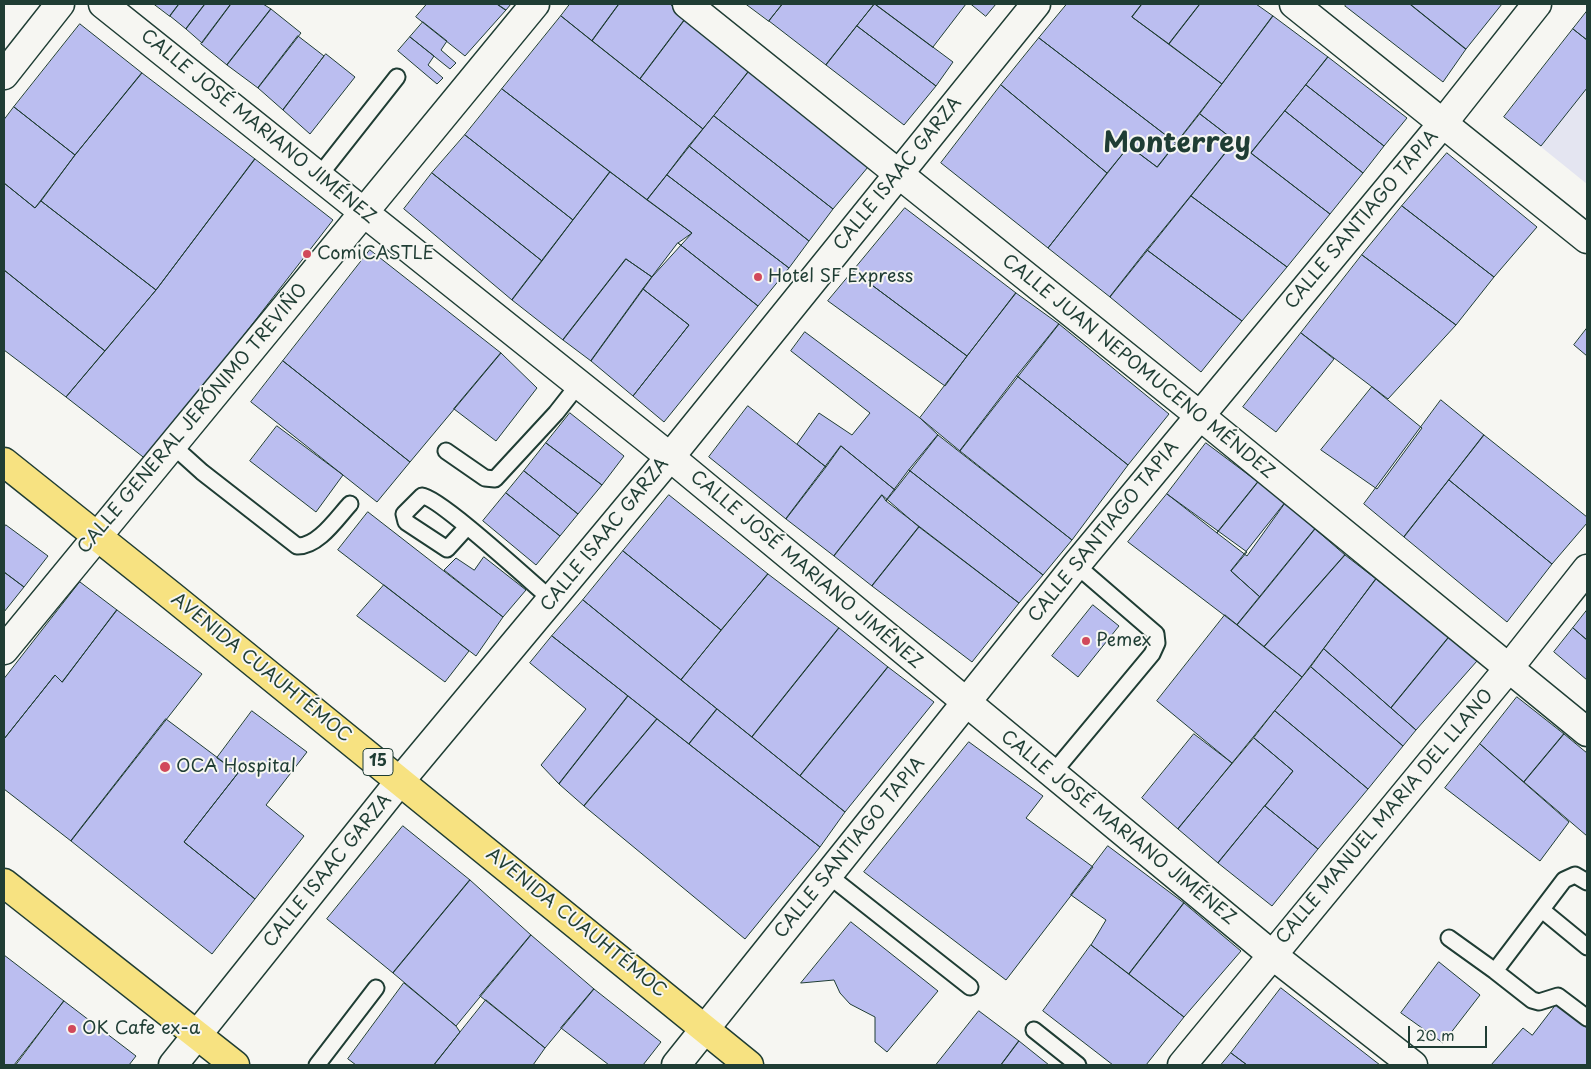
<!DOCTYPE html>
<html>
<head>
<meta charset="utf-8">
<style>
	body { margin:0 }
	#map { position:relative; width:1591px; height:1069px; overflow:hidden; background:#f6f6f2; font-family:"Playpen Sans",sans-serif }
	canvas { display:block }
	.frame { position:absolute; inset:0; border:5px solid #1f3d34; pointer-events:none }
	.scale { position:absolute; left:1408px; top:1026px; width:79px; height:22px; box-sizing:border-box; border:2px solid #1f3d34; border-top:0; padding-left:6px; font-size:15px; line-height:18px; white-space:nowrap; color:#1f3d34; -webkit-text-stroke:4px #f6f6f2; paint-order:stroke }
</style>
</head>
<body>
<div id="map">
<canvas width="1591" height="1069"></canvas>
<div class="frame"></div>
<div class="scale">20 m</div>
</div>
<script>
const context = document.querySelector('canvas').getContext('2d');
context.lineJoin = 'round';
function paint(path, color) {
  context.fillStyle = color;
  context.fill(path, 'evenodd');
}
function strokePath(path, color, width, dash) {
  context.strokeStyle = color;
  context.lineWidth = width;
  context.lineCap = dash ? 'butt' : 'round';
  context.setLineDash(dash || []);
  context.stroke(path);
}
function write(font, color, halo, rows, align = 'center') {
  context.font = font + ' "Playpen Sans",sans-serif';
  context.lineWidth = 4;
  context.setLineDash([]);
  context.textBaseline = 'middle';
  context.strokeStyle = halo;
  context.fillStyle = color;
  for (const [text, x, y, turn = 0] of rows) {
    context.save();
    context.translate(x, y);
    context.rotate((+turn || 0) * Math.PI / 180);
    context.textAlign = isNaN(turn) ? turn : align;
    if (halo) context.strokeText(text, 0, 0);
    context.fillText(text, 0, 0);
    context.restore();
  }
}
paint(new Path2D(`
	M1587 12V184L1504 117Z`), '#e4e5f1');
const building = new Path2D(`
	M154 4H179L170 16Z
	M179 4H205L186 29 170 16Z
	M205 4H231L202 43 186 29Z
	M231 4H263L271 9 227 65 201 44Z
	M427 4H497L506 10 465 56 416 17Z
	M497 4H511L506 10Z
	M570 4H619L592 41 561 16Z
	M619 4H670L686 18 640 79 592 41Z
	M746 4H782L769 21Z
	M783 4H874L826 65 769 21Z
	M875 4 953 62 936 86 857 26Z
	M875 4H966L933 47Z
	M971 4H996L986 16Z
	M1067 4H1142L1132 17 1222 84 1176 143 1039 38Z
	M1142 4H1200L1169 44 1132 17Z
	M1200 4H1256L1273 16 1222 84 1169 44Z
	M1347 4H1410L1466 49 1443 82 1345 6Z
	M1410 4H1502L1466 49Z
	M271 9 301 33 258 88 227 65Z
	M1587 11V40L1573 29Z
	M561 16 703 129 647 200 502 89Z
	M1273 16 1328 57 1251 153 1200 114Z
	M686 18 749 71 703 129 640 79Z
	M423 22 447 41 441 50 456 63 450 69 410 37Z
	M80 24 142 73 75 155 14 107Z
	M857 26 936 86 904 125 826 65Z
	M1573 29 1587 40V88L1541 146 1504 117Z
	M298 36 324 56 283 110 258 88Z
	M410 37 434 56 428 65 443 78 437 84 398 51Z
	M1039 38 1176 143 1157 167 1129 146 1107 173 1001 85Z
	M326 54 355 77 310 134 283 110Z
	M1328 57 1407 118 1384 146 1306 85Z
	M749 71 868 167 833 209 714 116Z
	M142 73 255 159 156 290 41 201 75 155Z
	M1001 85 1107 173 1048 248 941 163Z
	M1306 85 1384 146 1363 173 1285 111Z
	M502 89 610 172 573 220 465 135Z
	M14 107 75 155 35 208 4 183V120Z
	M1285 111 1363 173 1330 214 1251 153Z
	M1200 114 1235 141 1110 297 1048 248 1129 146 1157 167Z
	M714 116 833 209 809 241 689 146Z
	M465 135 573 220 542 261 432 173Z
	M1235 141 1330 214 1287 267 1191 196Z
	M689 146 809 241 789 268 667 175Z
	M1447 153 1537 227 1494 277 1402 206Z
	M255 159 333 220 147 460 66 397 156 290Z
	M610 172 692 233 652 277 626 259 563 340 512 300Z
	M432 173 542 261 512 300 404 209Z
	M667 175 789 268 758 306 678 243 692 233 647 200Z
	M4 183 35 208 41 201 156 290 105 351 4 270Z
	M1191 196 1287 267 1242 321 1147 250Z
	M1402 206 1494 277 1456 325 1362 255Z
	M905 208 1016 293 967 356 853 271Z
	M678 243 758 306 664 422 633 396 689 325 643 289Z
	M370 250 501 353 410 462 283 361Z
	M1147 250 1242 321 1201 372 1110 297Z
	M1362 255 1456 325 1388 399 1301 333Z
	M626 259 652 277 591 361 563 340Z
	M4 270 105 351 66 397 4 350Z
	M853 271 967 356 945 386 828 301Z
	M643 289 689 325 633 396 591 361Z
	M1016 293 1059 324 960 451 920 418Z
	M1059 324 1169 414 1128 465 1017 376Z
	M1587 328V356L1574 345Z
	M805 332 920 418 938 435 895 490 841 446 826 467 797 444 819 413 852 435 870 413 791 351Z
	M1301 333 1334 359 1276 432 1243 407Z
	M501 353 537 388 496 441 454 409Z
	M283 361 410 462 377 502 251 402Z
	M1017 376 1128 465 1072 540 960 451Z
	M1372 387 1422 428 1377 489 1321 450Z
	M1441 400 1484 435 1404 537 1364 504Z
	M748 406 826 467 786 519 709 457Z
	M570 413 624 456 602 485 546 443Z
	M277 426 343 475 316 512 250 461Z
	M938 435 1072 540 1043 575 909 470Z
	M1484 435 1587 517V523L1552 564 1449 480Z
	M546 443 602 485 578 514 524 471Z
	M1206 443 1258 482 1217 533 1167 494Z
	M841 446 895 490 886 501 882 495 834 556 786 519Z
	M909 470 1043 575 1019 603 886 501Z
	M524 471 578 514 560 536 506 493Z
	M1449 480 1552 564 1507 622 1404 537Z
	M1258 482 1285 503 1247 556 1217 533Z
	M506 493 560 536 536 565 483 521Z
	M1167 494 1247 552 1231 571 1260 597 1237 625 1128 542Z
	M669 495 768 574 721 630 623 551Z
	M882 495 919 527 872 586 834 556Z
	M1285 503 1315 529 1260 597 1231 571Z
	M368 512 503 617 476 656 338 550Z
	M6 525 48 556 24 587 4 572V528Z
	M919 527 1019 603 972 662 872 586Z
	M1315 529 1345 555 1264 647 1237 625Z
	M623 551 721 630 681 680 583 600Z
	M1345 555 1376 579 1302 677 1264 647Z
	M484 557 526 590 503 617 444 570 456 558 474 570Z
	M4 572 24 587 4 612Z
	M768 574 839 628 752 737 681 680Z
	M1376 579 1449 637 1391 708 1324 649Z
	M80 582 117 610 62 682 55 675 4 739V679Z
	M384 585 469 651 445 682 357 616Z
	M583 600 717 709 689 744 552 636Z
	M1093 605 1119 626 1078 677 1052 656Z
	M117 610 202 674 71 841 4 789V739L55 675 62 682Z
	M1587 610V640L1573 628Z
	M1225 615 1302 677 1232 763 1157 701Z
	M839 628 888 667 800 776 752 737Z
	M1573 628 1587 640V680L1554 652Z
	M552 636 628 696 559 784 541 765 586 709 530 663Z
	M1449 637 1477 661 1416 730 1391 708Z
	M1324 649 1416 730 1403 746 1311 667Z
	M888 667 934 702 845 812 800 776Z
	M1311 667 1403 746 1368 789 1275 711Z
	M628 696 657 719 584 806 559 784Z
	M1517 697 1564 734 1524 782 1480 744Z
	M717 709 845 812 820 847 689 744Z
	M252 711 307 752 266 805 304 836 255 899 184 842 238 773 217 758Z
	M1275 711 1368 789 1318 849 1265 806 1293 771 1254 738Z
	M166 719 238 773 184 842 255 899 212 954 71 841Z
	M657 719 820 847 745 939 584 806Z
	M1194 734 1232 763 1178 829 1142 798Z
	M1564 734 1587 753V836L1524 782Z
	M1254 738 1293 771 1218 863 1178 829Z
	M969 742 1043 796 1026 818 1093 867 1006 980 864 872Z
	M1480 744 1569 822 1540 861 1445 788Z
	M1265 806 1318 849 1272 906 1218 863Z
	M403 826 470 880 393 973 327 919Z
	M1108 846 1184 903 1129 974 1091 945 1106 920 1071 895Z
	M470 880 531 935 456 1026 393 973Z
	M1184 903 1241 951 1184 1017 1129 974Z
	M851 922 938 991 887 1052 875 1042V1017L850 1004 840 993 834 980 801 983Z
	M531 935 594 989 545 1048 480 996Z
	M1091 945 1184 1017 1146 1065H1113L1043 1011Z
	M4 955 64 1001 14 1065H4Z
	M1439 962 1480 995 1443 1043 1401 1013Z
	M404 983 456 1026 460 1032 434 1065H356L348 1059Z
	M1281 988 1380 1065H1247L1231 1053Z
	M594 989 661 1042 643 1065H609L561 1028Z
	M486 1000 545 1048 533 1065H434Z
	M64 1001 136 1056 129 1065H16Z
	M1556 1005 1587 1028V1065H1491L1523 1028 1532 1035Z
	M979 1011 1019 1041 1001 1065H936Z
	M1019 1041 1049 1065H1001Z
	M1231 1053 1247 1065H1221Z`);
paint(building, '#bbbef0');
strokePath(building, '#1f3d34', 1);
const lane = new Path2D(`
	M319 176 397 77
	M172 445 202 472 297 546C318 547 337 518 350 504
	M446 451 485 478 495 479 556 413 578 385
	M467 527 447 549 406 522 404 514 422 496C439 497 532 583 552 600
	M1052 774 1152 654 1157 643 1156 634 1076 565
	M828 875 970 987
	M1542 910 1587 947
	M1449 938 1495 971 1532 1000 1539 1002 1558 996 1587 1018
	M1495 971 1564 880 1575 875 1587 882
	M1034 1030 1078 1065
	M317 1065 376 988`);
const street = new Path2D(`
	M103 4 670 457 1271 954 1413 1065
	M687 4 1199 415 1587 732
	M1294 4 1587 239
	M4 650 535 4
	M1182 1065 1508 669 1587 569`);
const secondary = new Path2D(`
	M4 75 60 4
	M173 1065 400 781 670 457 1036 4
	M676 1065 1076 565 1443 123 1537 4`);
const highway = new Path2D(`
	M4 462 173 597 749 1065
	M4 883 235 1065`);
strokePath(lane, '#1f3d34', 19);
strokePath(street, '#1f3d34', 31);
strokePath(secondary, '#1f3d34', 31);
strokePath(highway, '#1f3d34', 31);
strokePath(lane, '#f6f6f2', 15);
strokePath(street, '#f6f6f2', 28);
strokePath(secondary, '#f6f6f2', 28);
strokePath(highway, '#f7e281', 28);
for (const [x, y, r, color] of [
	[307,254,5,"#d1495b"],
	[758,277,5,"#d1495b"],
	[1086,641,5,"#d1495b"],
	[165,767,6,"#d1495b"],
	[72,1029,5,"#d1495b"]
]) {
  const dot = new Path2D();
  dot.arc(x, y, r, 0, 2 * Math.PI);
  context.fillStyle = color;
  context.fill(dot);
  strokePath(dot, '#f6f6f2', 2);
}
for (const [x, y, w] of [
	[378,762,30]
]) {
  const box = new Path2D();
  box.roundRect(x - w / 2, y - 13.5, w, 27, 4);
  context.fillStyle = '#f6f6f2';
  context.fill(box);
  strokePath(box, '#1f3d34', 1);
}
write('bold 16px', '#1f3d34', null, [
	["15",378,762]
]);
write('18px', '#1f3d34', '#f6f6f2', [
	["CALLE JOSÉ MARIANO JIMÉNEZ",258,127,39],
	["CALLE ISAAC GARZA",898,174,-51],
	["CALLE SANTIAGO TAPIA",1362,220,-50],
	["CALLE JUAN NEPOMUCENO MÉNDEZ",1138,367,39],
	["CALLE GENERAL JERÓNIMO TREVIÑO",193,419,-50],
	["CALLE SANTIAGO TAPIA",1104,532,-51],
	["CALLE ISAAC GARZA",605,535,-51],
	["CALLE JOSÉ MARIANO JIMÉNEZ",806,570,40],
	["AVENIDA CUAUHTÉMOC",261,668,39],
	["CALLE MANUEL MARIA DEL LLANO",1385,817,-50],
	["CALLE JOSÉ MARIANO JIMÉNEZ",1118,828,39],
	["CALLE SANTIAGO TAPIA",850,848,-51],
	["CALLE ISAAC GARZA",328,871,-51],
	["AVENIDA CUAUHTÉMOC",576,923,39]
]);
write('18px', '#1f3d34', '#f6f6f2', [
	["ComiCASTLE",317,254],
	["Hotel SF Express",768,277],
	["Pemex",1096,641],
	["OCA Hospital",176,767],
	["OK Cafe ex-a",82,1029]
], 'left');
write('bold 28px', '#1f3d34', '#f6f6f2', [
	["Monterrey",1177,144]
]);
</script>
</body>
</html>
